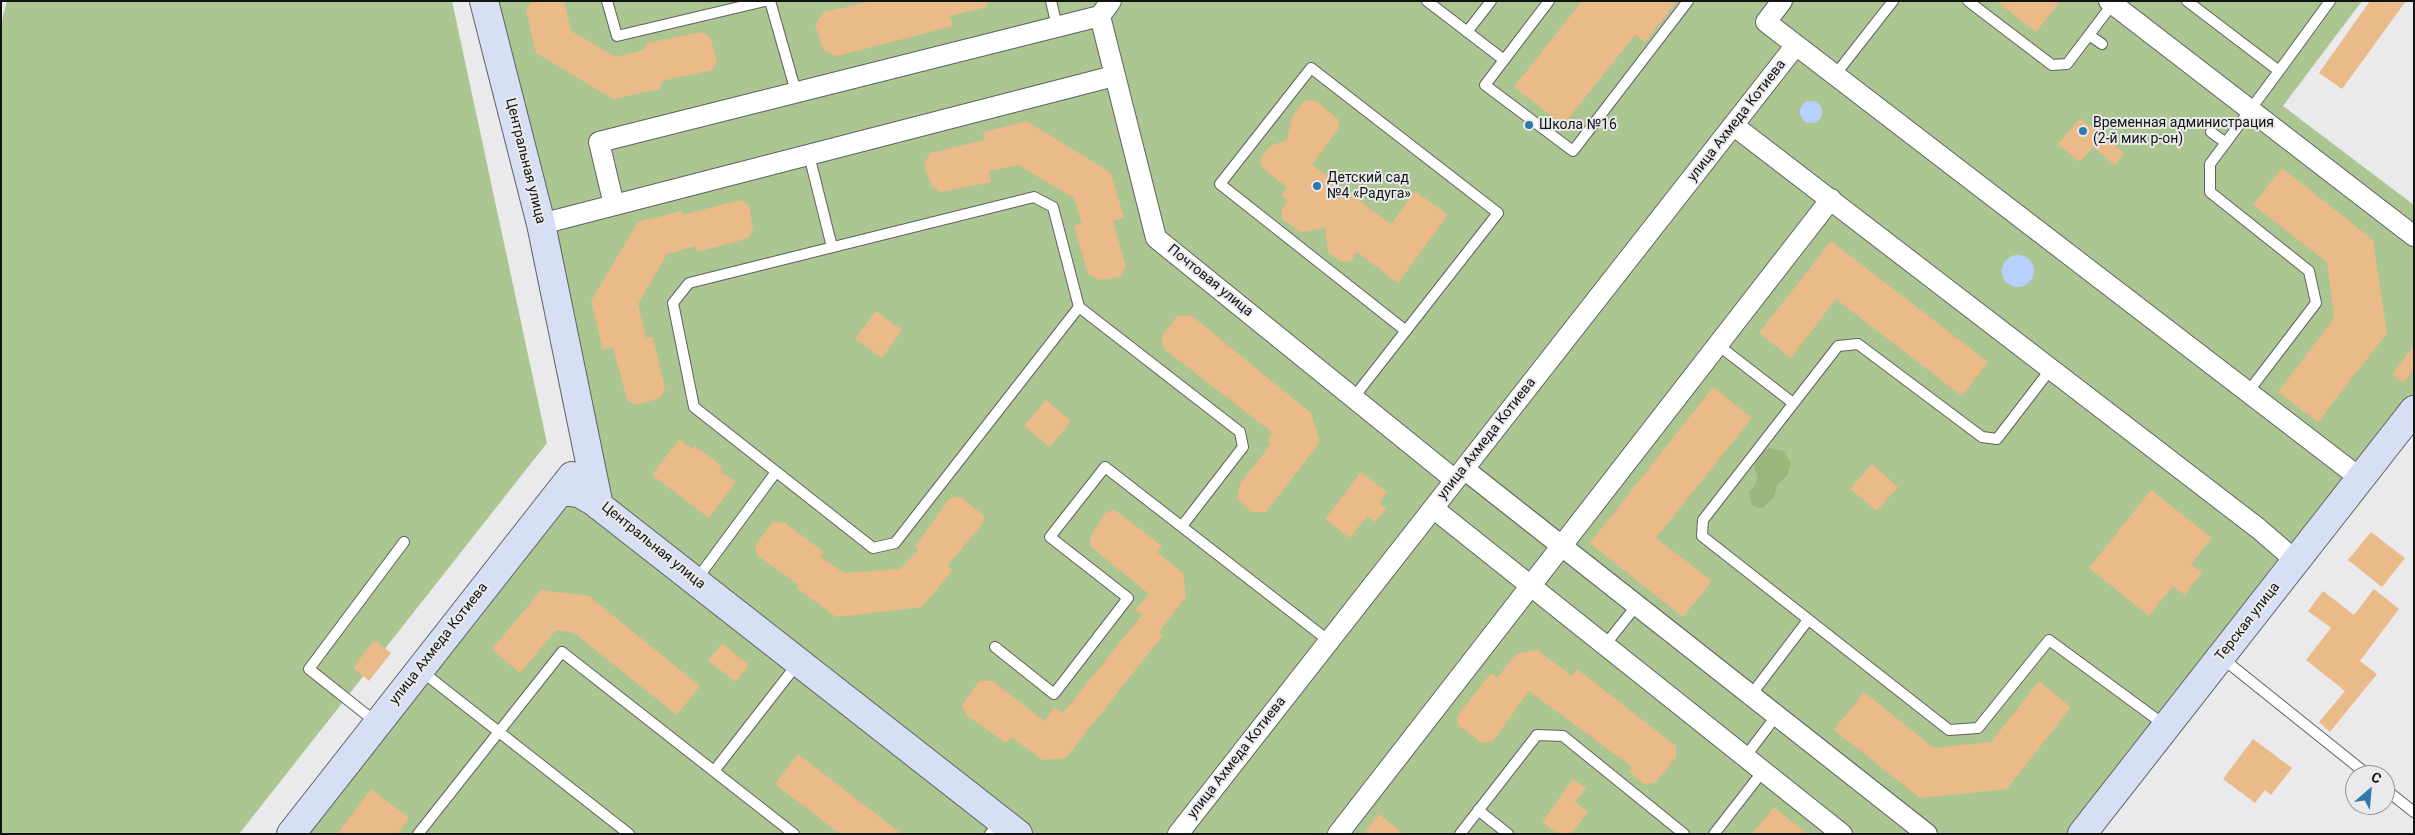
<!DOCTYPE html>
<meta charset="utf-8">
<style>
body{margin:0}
#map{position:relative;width:2415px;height:835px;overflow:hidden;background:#eaeaec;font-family:Roboto,sans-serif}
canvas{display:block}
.frame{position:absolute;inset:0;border:2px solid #111212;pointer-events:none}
.north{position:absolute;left:2345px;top:765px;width:50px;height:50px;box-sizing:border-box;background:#eaeaec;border:1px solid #939495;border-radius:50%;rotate:27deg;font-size:14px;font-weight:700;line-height:20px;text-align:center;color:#111212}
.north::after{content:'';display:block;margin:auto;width:18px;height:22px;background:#2e7aad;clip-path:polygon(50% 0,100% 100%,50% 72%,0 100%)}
</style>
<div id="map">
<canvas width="2415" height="835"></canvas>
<div class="frame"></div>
<div class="north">С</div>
</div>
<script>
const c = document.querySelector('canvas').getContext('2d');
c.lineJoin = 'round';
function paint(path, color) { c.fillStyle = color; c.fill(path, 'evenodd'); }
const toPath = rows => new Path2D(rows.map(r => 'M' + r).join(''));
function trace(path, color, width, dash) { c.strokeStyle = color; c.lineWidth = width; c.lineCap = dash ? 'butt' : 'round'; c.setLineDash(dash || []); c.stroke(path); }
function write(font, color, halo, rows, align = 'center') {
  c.font = font + ' Roboto,sans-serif'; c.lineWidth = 4; c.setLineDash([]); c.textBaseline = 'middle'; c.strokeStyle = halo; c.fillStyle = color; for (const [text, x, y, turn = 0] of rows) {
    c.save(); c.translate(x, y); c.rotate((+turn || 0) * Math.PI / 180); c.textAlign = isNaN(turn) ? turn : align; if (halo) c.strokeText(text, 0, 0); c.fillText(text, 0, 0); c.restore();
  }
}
paint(toPath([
 [7,1,452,1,547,443,239,834,1,834,1,24],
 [484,1,2362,1,2283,106,2414,205,2414,410,2082,834,291,834,589,455]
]), '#acc691');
paint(toPath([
 [1769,448,1784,451,1791,464,1787,476,1777,485,1774,497,1764,507,1758,508,1752,505,1749,492,1754,487,1758,477,1754,468,1756,463,1761,453]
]), '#9ab67d');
paint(toPath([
 '1800 112a11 11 0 1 1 22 0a11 11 0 1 1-22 0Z',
 '2002 271a16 16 0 1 1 32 0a16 16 0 1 1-32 0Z'
]), '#b8d0fd');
paint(toPath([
 [531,1,564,1,571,31,616,57,644,50,647,43,701,32,710,37,717,62,712,70,662,81,660,89,613,99,536,53,526,10],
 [871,1,987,1,987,7,950,16,953,26,837,56,824,51,815,25,824,12],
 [1582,1,1677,1,1645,42,1635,35,1563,125,1514,87],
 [1996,1,2060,1,2036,32],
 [2370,1,2406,1,2342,89,2319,73],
 [1315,100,1338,119,1339,128,1312,165,1391,224,1415,191,1448,215,1398,283,1357,252,1351,261,1341,262,1328,252,1325,228,1301,232,1283,220,1281,211,1288,201,1281,195,1287,187,1263,169,1260,159,1270,146,1287,140,1292,117,1304,101],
 [2080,118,2124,153,2115,165,2093,147,2080,162,2058,144],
 [1027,121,1111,173,1124,218,1113,221,1126,267,1119,277,1100,280,1088,274,1074,226,1082,223,1074,198,1018,165,989,171,991,182,940,192,931,185,924,164,930,153,985,140,983,132],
 [2282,168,2373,240,2387,333,2318,422,2278,392,2334,318,2327,262,2253,205],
 [740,200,749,206,753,227,749,238,697,252,696,246,667,254,638,304,646,338,653,337,665,389,660,398,636,405,627,400,613,347,603,350,591,301,638,222,682,211,683,215],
 [1831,241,1988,362,1962,396,1836,299,1791,358,1759,333],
 [876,311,902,330,882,358,855,339],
 [1178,315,1192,316,1311,413,1320,442,1266,512,1251,512,1237,498,1240,484,1271,444,1267,441,1273,433,1163,348,1162,336],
 [2414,345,2414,369,2403,383,2392,374],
 [1713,387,1752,418,1656,538,1712,581,1683,617,1590,543],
 [1046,400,1071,421,1050,447,1024,426],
 [679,439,692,449,694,445,722,466,719,470,736,482,709,518,652,475],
 [1872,464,1898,487,1877,511,1850,489],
 [1361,472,1387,492,1379,503,1386,508,1375,522,1367,516,1350,538,1325,519],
 [2151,490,2212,538,2191,564,2202,573,2185,595,2173,586,2149,616,2089,568],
 [961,497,984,516,983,523,947,566,953,570,922,607,836,617,797,588,799,585,757,555,755,545,773,522,785,523,824,552,820,556,844,573,900,569,918,551,915,546,950,498],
 [1115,510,1162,546,1157,552,1183,573,1186,597,1159,632,1163,635,1066,758,1043,760,1011,737,1006,743,966,715,962,705,979,681,993,681,1044,721,1055,707,1063,713,1142,615,1135,610,1149,594,1091,547,1090,537,1105,513],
 [2371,532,2405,558,2382,587,2348,560],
 [2374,589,2399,609,2360,661,2377,674,2330,732,2319,722,2345,691,2306,660,2331,628,2308,611,2323,591,2354,615],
 [541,590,589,596,700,686,677,715,574,633,556,630,520,673,492,649],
 [374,640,391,653,369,681,353,668],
 [722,643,749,665,736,682,708,661],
 [1537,650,1572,676,1577,669,1676,746,1676,757,1655,783,1644,784,1629,772,1632,767,1529,691,1493,741,1482,743,1458,725,1457,716,1491,673,1497,678,1516,654],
 [2039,681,2071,707,2007,789,1920,798,1834,730,1864,692,1934,748,1991,742],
 [2253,739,2292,768,2271,795,2265,790,2255,803,2223,779],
 [798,754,902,834,840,834,775,784],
 [1573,779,1586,788,1575,802,1588,812,1571,834,1558,834,1542,822],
 [371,789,409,818,397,834,337,834],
 [1774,807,1807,834,1752,834],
 [1379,814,1404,834,1363,834]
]), '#eaba89');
const lane = toPath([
 [607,1,617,36,765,1],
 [770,1,796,92],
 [1051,1,1057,26],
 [1427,1,1504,60],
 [1549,1,1485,85,1573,151,1688,1],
 [1968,1,2052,65,2067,64,2114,2],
 [2187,1,2279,71,2330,1],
 [1467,32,1491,1],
 [2089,35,2102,44],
 [1835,75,1893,1],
 [2211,132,2226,143],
 [809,155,832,247],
 [1079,307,895,543,873,548,694,407,673,303,689,283,1034,197,1053,207,1079,307,1240,432,1243,447,1182,526],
 [1718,345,1793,403],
 [2050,370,1997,439,1982,437,1858,344,1838,346,1703,520,1702,536,1949,730,1978,728,2049,640,2166,726],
 [2248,392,2316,303,2309,271,2210,192,2210,164,2279,71],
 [1354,397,1498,213,1311,68,1220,184,1406,331],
 [697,579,776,472],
 [1605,645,1637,605],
 [995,647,1054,694,1128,598,1050,537,1105,467,1329,641],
 [2222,658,2368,775],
 [420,670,629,834],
 [1751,695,1808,620],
 [377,723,309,669,404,542],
 [1745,757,1777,715],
 [714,771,798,663],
 [2385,789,2414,812],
 [1478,810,1508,834],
 [418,834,562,652,794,834],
 [990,834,1000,821],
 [1460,834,1537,735,1563,736,1684,834],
 [1714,834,1763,771]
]);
const street = toPath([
 [1111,1,1100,16,1156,238,1455,480],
 [1782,1,1766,22,2360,478],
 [2109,1,2414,236],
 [1733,125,2259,529,2296,561],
 [614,205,599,142,1100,16],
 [541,224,1114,76],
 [1464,469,1927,834],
 [1433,508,1842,834],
 [1178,834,1796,45],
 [1338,834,1831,199]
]);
const secondary = toPath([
 [484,1,541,224,599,506],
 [561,491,579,493,593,501,1018,834],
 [291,834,572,476],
 [2082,834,2414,410]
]);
trace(lane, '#616163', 12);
trace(street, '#616163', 22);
trace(secondary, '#616163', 30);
trace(lane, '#fff', 10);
trace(street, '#fff', 20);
trace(secondary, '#d7dff5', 28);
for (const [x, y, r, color] of [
 [1529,125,5,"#2e7aad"],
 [2083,131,5,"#2e7aad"],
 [1317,186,5,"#2e7aad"]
]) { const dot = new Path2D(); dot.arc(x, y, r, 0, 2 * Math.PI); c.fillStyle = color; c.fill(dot); trace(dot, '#eaeaec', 2); }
write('14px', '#111212', '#eaeaec', [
 ["улица Ахмеда Котиева",1737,121,-52],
 ["Центральная улица",525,161,76],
 ["Почтовая улица",1210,281,39],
 ["улица Ахмеда Котиева",1487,439,-52],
 ["Центральная улица",653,546,39],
 ["Терская улица",2248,622,-52],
 ["улица Ахмеда Котиева",439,644,-52],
 ["улица Ахмеда Котиева",1237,758,-52]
]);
write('14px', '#111212', '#eaeaec', [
 ["Временная администрация",2093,123],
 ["(2-й мик р-он)",2093,139],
 ["Школа №16",1539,125],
 ["Детский сад",1327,178],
 ["№4 «Радуга»",1327,194]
], 'left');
</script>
